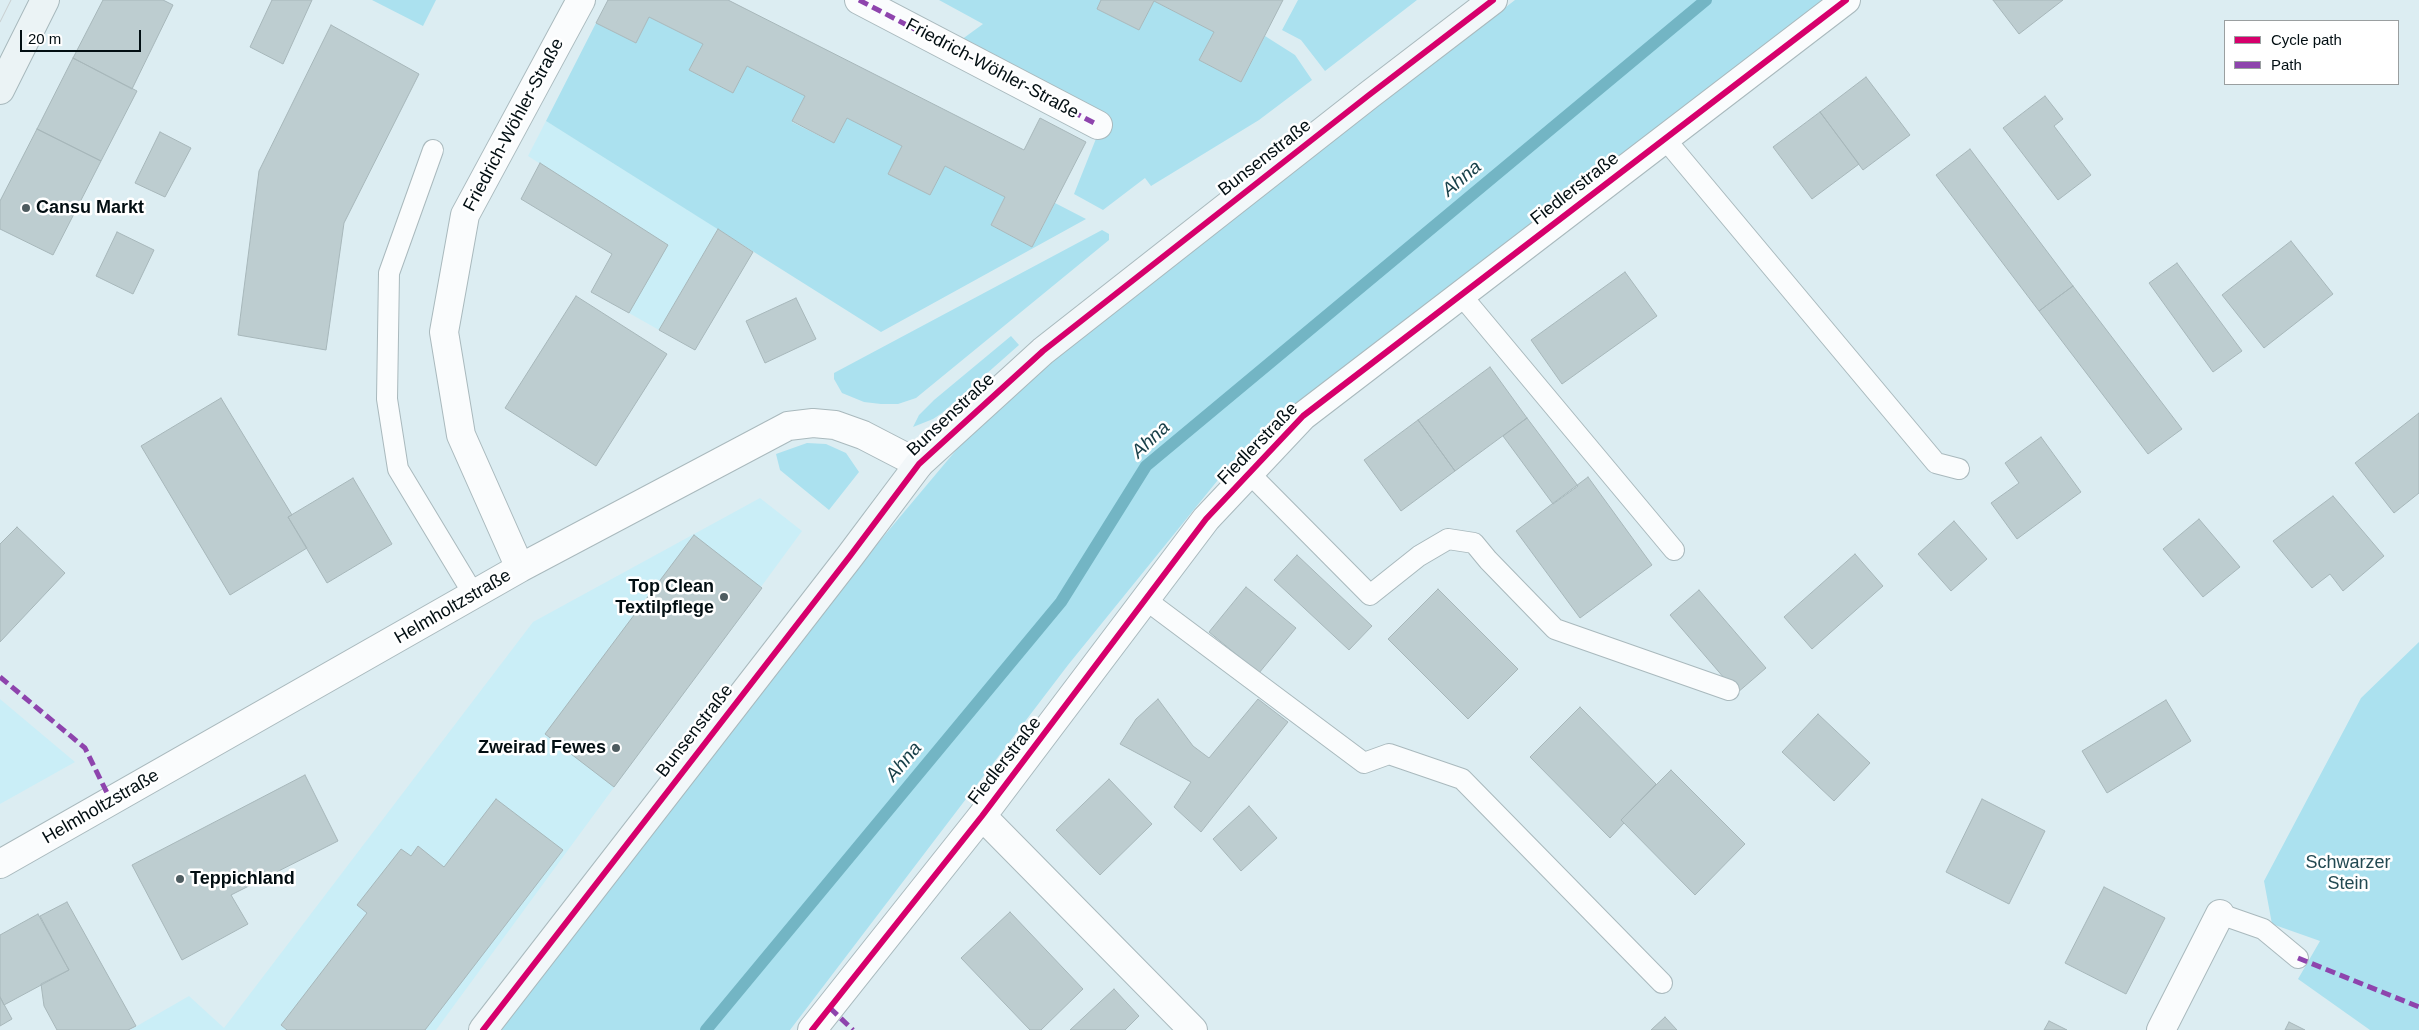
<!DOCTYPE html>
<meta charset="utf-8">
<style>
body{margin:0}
#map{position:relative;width:2419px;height:1030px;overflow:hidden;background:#dcedf2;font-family:Arial,sans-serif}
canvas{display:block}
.legend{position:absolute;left:2224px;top:20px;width:175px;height:65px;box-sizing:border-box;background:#fff;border:1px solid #9a9fa0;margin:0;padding:6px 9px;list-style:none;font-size:15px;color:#020e12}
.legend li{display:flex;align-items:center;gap:10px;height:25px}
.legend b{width:25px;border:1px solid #9a9fa0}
.scale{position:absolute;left:20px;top:30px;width:121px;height:22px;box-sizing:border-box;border:2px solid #020e12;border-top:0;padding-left:6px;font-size:15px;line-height:18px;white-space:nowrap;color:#020e12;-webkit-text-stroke:4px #fff;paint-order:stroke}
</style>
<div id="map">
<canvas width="2419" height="1030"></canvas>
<ul class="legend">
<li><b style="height:6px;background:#d6006c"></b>Cycle path</li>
<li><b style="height:6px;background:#8e44ad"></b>Path</li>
</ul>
<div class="scale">20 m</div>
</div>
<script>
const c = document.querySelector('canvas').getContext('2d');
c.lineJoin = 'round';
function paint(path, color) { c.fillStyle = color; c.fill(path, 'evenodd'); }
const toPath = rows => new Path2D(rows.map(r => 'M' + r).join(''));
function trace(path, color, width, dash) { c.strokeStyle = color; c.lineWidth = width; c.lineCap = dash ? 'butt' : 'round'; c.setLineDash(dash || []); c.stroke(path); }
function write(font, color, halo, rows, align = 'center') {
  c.font = font + ' Arial,sans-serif'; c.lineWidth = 5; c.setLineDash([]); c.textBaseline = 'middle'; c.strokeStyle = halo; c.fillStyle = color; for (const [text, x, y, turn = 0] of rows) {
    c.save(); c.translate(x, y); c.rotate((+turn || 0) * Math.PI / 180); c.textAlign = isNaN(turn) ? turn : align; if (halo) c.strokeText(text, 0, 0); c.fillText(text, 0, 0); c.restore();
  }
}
paint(toPath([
 [546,121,718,229,659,330,629,313,667,245,528,156],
 [760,498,802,531,436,1030,130,1030,189,996,224,1028,533,622],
 [0,699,75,762,0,804]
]), '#caeef7');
paint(toPath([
 [372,0,436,0,423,26],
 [939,0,1101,0,1097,9,1139,30,1154,1,1214,32,1199,60,1241,82,1265,36,1295,55,1312,80,1259,120,1151,186,1145,178,1103,210,1074,194,1105,116,961,40,983,24],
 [1298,0,1417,0,1325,71,1301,40,1282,30],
 [1515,0,1826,0,1243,449,1068,665,790,1030,498,1030,852,574,973,430,1078,338],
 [649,17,703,44,689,70,733,93,747,66,805,96,792,122,834,143,847,118,902,146,888,174,930,195,945,166,1005,197,991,225,1032,247,1055,203,1086,219,881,332,546,121,596,23,636,43],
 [1102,230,1109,234,1109,240,916,398,898,404,881,404,864,402,842,393,834,379,834,373],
 [1011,336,1019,345,942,413,933,419,913,427,919,415,934,400],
 [807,443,826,444,846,453,859,472,829,510,780,470,776,454],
 [2419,642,2419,1030,2370,1030,2298,979,2320,941,2272,924,2264,881,2361,698]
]), '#abe1ef');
trace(toPath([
 [706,1030,1061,602,1146,466,1706,0]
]), '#73b5c4', 12);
const building = toPath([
 [103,0,163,0,173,5,132,89,73,58,103,0],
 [272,0,312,0,283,64,250,47,272,0],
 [608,0,728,0,1024,150,1040,118,1086,142,1032,247,991,225,1005,197,945,166,930,195,888,174,902,146,847,118,834,143,792,121,805,96,747,66,733,93,689,70,703,44,649,17,636,43,596,23,608,0],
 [1101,0,1283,0,1241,82,1199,60,1214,32,1154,1,1139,30,1097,9,1101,0],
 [1993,0,2063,0,2019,34,1993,0],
 [331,25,419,74,344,223,326,350,238,335,259,171,331,25],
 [73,58,137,91,101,161,37,129,73,58],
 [1866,77,1910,135,1863,170,1820,112,1866,77],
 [2045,96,2063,119,2054,126,2091,175,2058,200,2003,128,2045,96],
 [1820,112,1859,164,1812,199,1773,147,1820,112],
 [37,129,101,161,53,255,0,229,0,201,37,129],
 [160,132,191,148,165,197,135,183,160,132],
 [1970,149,2073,286,2039,311,1936,175,1970,149],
 [540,163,668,245,629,313,591,292,612,254,521,199,540,163],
 [718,229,753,252,695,350,659,330,718,229],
 [117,232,154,250,133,294,96,276,117,232],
 [2291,241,2333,294,2264,348,2222,295,2291,241],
 [2177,263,2242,351,2213,372,2149,283,2177,263],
 [1625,272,1657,316,1562,384,1531,340,1625,272],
 [2073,286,2182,429,2148,454,2039,311,2073,286],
 [576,296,667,354,596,466,505,408,576,296],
 [796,298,816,339,765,363,746,321,796,298],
 [1490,367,1527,418,1455,471,1418,420,1490,367],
 [221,398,292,515,288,517,307,548,230,595,141,446,221,398],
 [2419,413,2419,493,2394,513,2355,463,2419,413],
 [1527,418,1578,486,1553,504,1503,436,1527,418],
 [1418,420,1455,471,1401,511,1364,460,1418,420],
 [2041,437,2081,492,2017,539,1991,503,2019,483,2005,463,2041,437],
 [1588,477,1652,565,1580,618,1516,531,1588,477],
 [353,478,392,544,327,583,288,517,353,478],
 [2333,496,2384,556,2343,591,2330,574,2312,588,2273,541,2333,496],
 [2199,519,2240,567,2203,597,2163,549,2199,519],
 [1954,521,1987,559,1951,591,1918,554,1954,521],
 [17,527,65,573,0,642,0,544,17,527],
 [694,535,762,588,614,787,545,734,694,535],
 [1855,554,1883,586,1812,649,1784,617,1855,554],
 [1297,555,1372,626,1349,650,1274,580,1297,555],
 [1246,587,1296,628,1259,673,1209,632,1246,587],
 [1438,589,1518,669,1468,719,1388,639,1438,589],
 [1699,590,1766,668,1737,693,1670,615,1699,590],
 [1158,699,1193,746,1209,758,1258,699,1288,722,1201,832,1174,807,1191,782,1120,744,1136,719,1158,699],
 [2166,700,2191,741,2107,793,2082,751,2166,700],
 [1580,707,1656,784,1621,820,1624,823,1610,838,1530,757,1580,707],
 [1818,714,1870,763,1834,801,1782,752,1818,714],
 [1671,770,1745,844,1695,895,1621,820,1671,770],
 [305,775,338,841,231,895,248,924,182,960,132,865,305,775],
 [1109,779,1152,824,1100,875,1056,830,1109,779],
 [496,799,563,850,425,1030,287,1030,281,1025,367,913,357,905,401,849,411,856,418,846,444,867,496,799],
 [1982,799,2045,831,2009,904,1946,872,1982,799],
 [1249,806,1277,838,1241,871,1213,839,1249,806],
 [2104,887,2165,918,2126,994,2065,963,2104,887],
 [67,902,136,1026,128,1030,57,1030,44,1006,41,984,69,970,40,916,67,902],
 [1010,912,1083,989,1041,1030,1030,1030,961,958,1010,912],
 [38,914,69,970,4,1005,0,997,0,935,38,914],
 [1114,989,1139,1016,1125,1030,1070,1030,1114,989],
 [0,997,12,1019,0,1026,0,997],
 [1665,1017,1677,1030,1651,1030,1665,1017],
 [2049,1021,2067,1030,2044,1030,2049,1021],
 [2289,1022,2305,1030,2285,1030,2289,1022]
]);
paint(building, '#bdcdd0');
trace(building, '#a7b7ba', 1);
const lane = toPath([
 [1665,139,1936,463,1959,469],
 [433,150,389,273,387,399,398,469,474,595],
 [1461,295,1674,550],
 [1249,473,1370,595,1419,556,1448,539,1474,543,1488,560,1555,629,1729,690],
 [1146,600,1364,763,1389,754,1462,779,1662,983],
 [2220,914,2263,929,2298,958]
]);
const street = toPath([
 [859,0,1098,125],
 [520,568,461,435,444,332,465,215,581,0],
 [982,816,1193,1030],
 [0,864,520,568,788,426,813,423,835,425,863,435,919,464],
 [812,1030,982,816,1206,519,1303,416,1846,0],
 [2161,1030,2220,914]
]);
const secondary = toPath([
 [483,1030,850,556,919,464,1043,351,1369,95,1493,0]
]);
const primary = toPath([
 [0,90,45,0]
]);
trace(lane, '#a9b9bd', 22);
trace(street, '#a9b9bd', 30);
trace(secondary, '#a9b9bd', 30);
trace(primary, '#a7b8bc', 30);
trace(lane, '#fafcfd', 20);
trace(street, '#fafcfd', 28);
trace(secondary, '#f2f7f9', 28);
trace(primary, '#ebf3f5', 28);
trace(toPath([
 [0,22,11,0]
]), '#c8cecf', 1);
trace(toPath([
 [859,0,1098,125],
 [0,677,85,748,111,801],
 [2298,958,2419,1007],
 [830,1008,853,1030]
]), '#8e44ad', 5, [10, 5]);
trace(toPath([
 [483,1030,850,556,919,464,1043,351,1369,95,1493,0],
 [812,1030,982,816,1206,519,1303,416,1846,0]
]), '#d6006c', 6);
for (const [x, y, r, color] of [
 [26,208,5,"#4e5c60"],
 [724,597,5,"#4e5c60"],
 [616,748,5,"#4e5c60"],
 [180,879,5,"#4e5c60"]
]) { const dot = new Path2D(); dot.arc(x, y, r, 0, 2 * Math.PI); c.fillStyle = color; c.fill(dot); trace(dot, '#fff', 2); }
write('18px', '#020e12', '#fff', [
 ["Friedrich-Wöhler-Straße",992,69,28],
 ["Friedrich-Wöhler-Straße",514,125,-62],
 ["Bunsenstraße",1265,158,-38],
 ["Fiedlerstraße",1575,189,-38],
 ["Bunsenstraße",951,415,-43],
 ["Fiedlerstraße",1258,444,-46],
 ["Helmholtzstraße",453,607,-30],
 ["Bunsenstraße",695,731,-52],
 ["Fiedlerstraße",1005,761,-52],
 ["Helmholtzstraße",101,807,-30]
]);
write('bold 18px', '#020e12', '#fff', [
 ["Cansu Markt",36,208],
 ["Top Clean",714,587,"right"],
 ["Textilpflege",714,608,"right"],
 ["Zweirad Fewes",606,748,"right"],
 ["Teppichland",190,879]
], 'left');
write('18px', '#224952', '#fff', [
 ["Schwarzer",2348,863],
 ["Stein",2348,884]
]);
write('italic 19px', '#173f48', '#fff', [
 ["Ahna",1462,179,-40],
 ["Ahna",1151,440,-43],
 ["Ahna",904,762,-50]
]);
</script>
